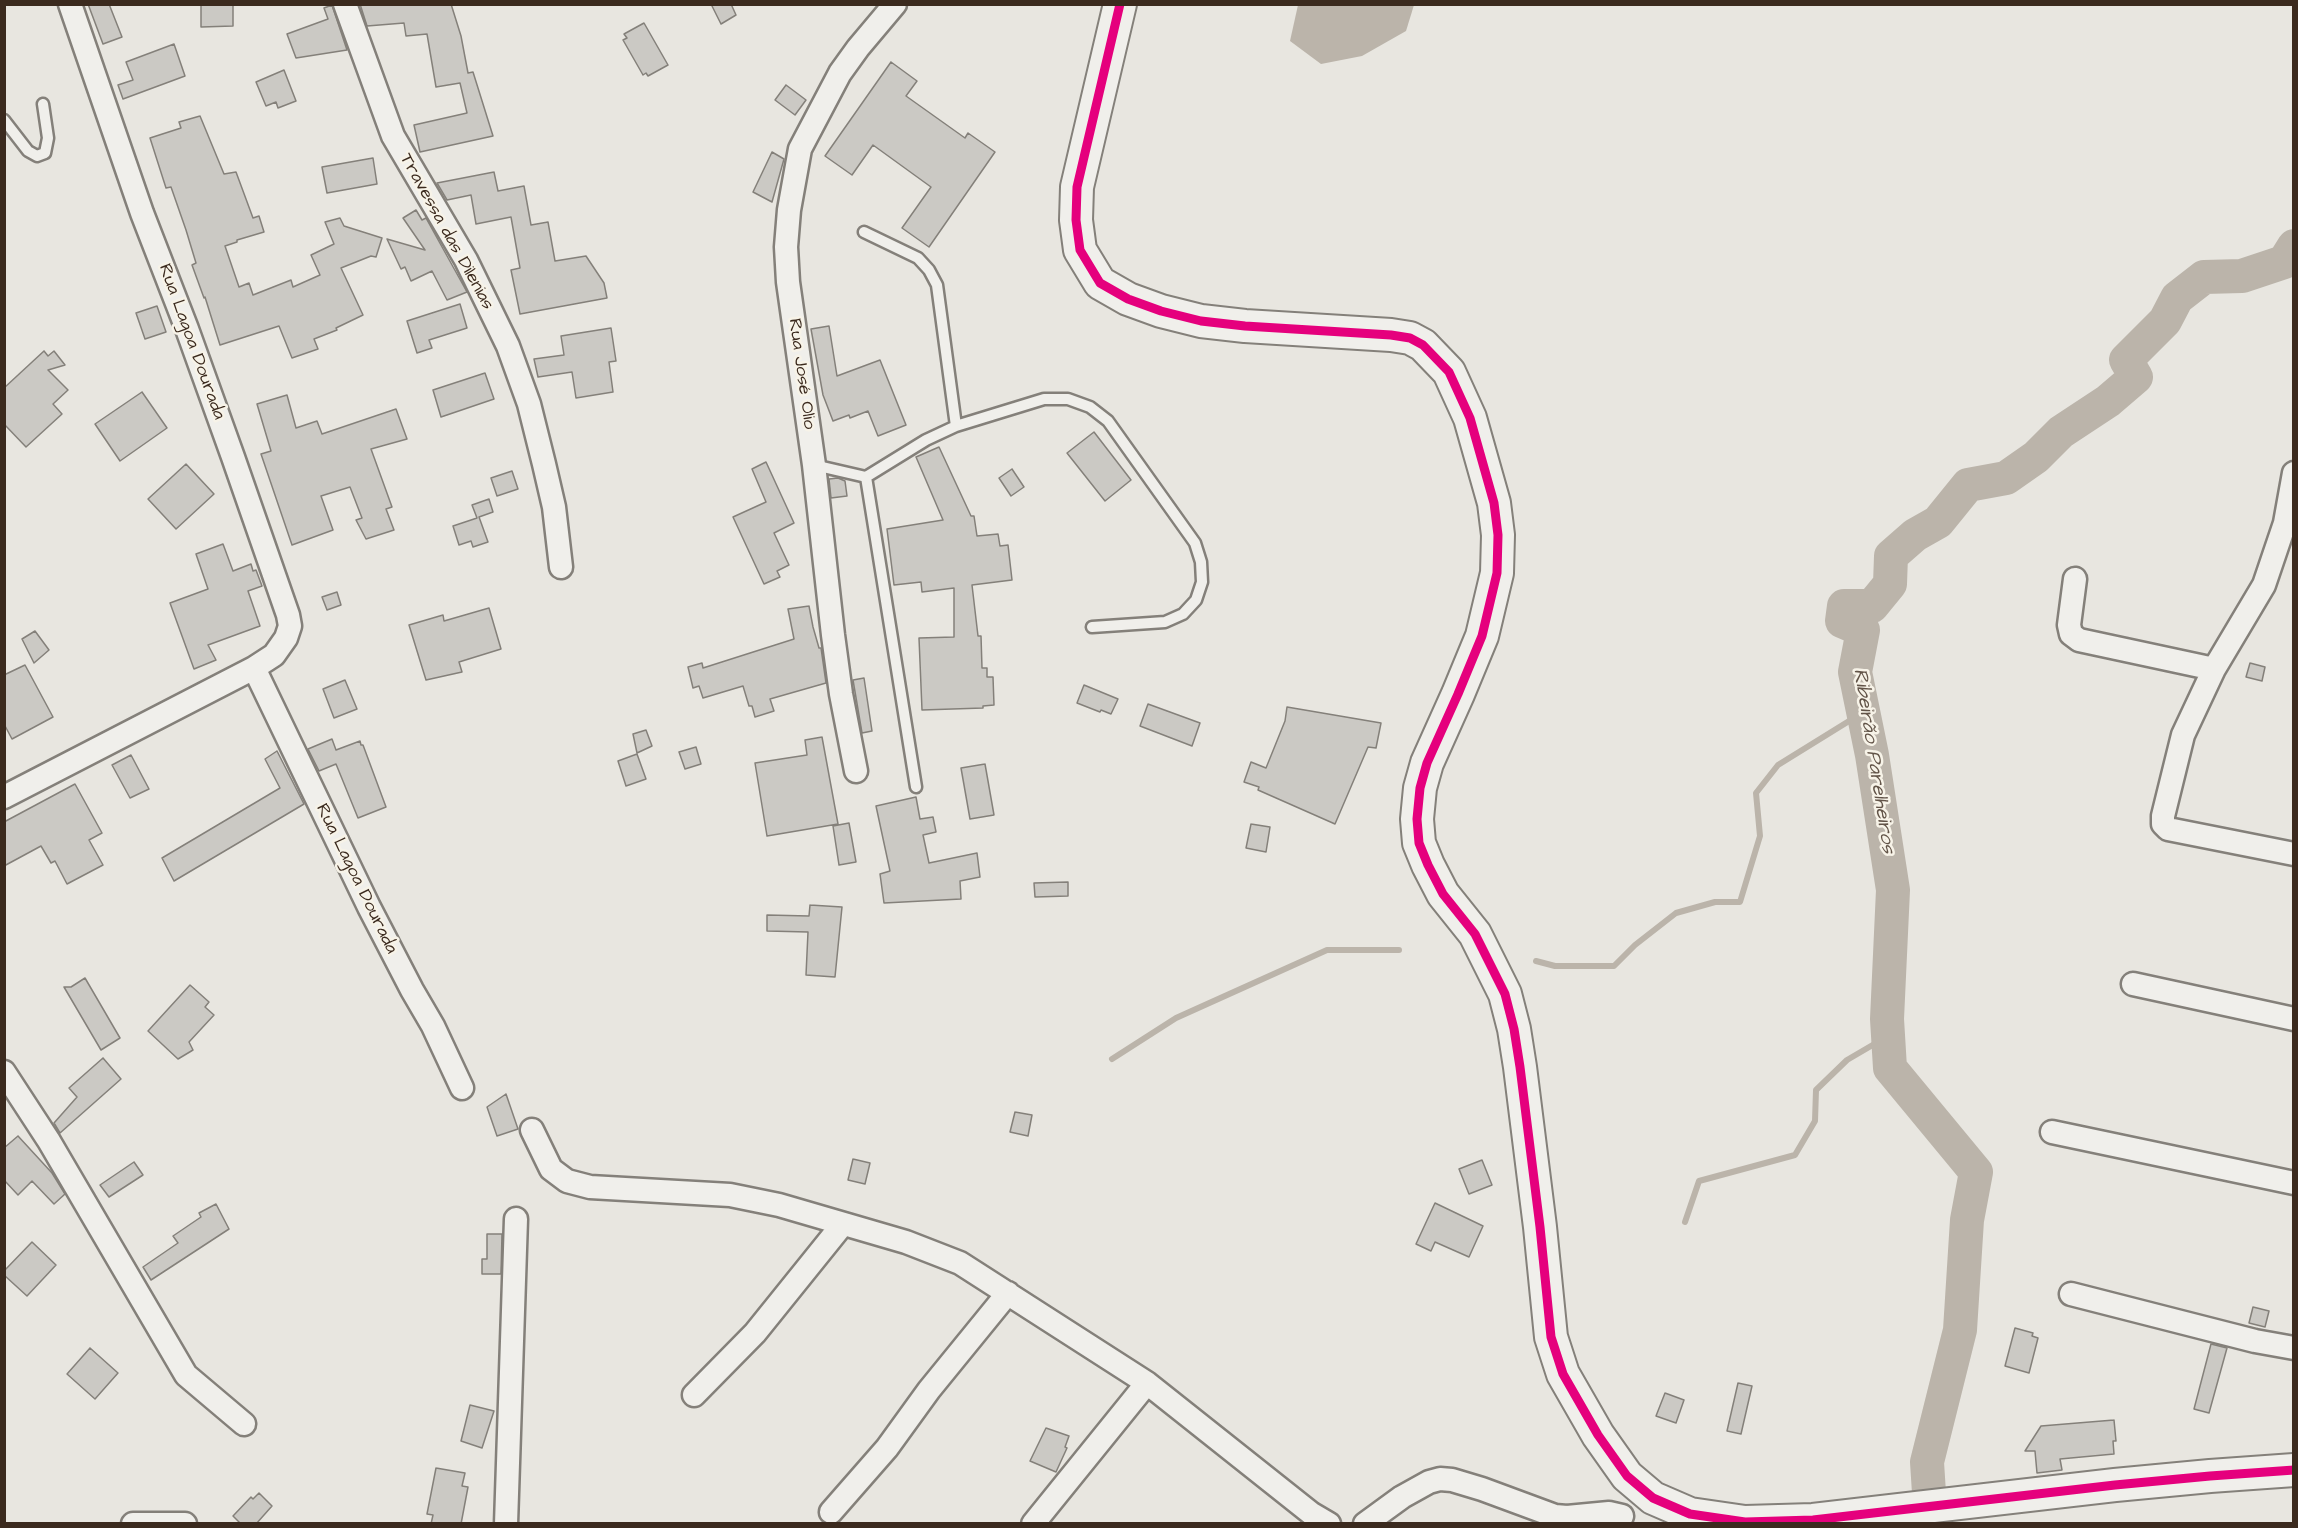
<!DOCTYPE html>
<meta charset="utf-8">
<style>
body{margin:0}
#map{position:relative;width:2298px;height:1528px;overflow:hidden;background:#e8e6e0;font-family:"Architects Daughter",sans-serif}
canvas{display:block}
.frame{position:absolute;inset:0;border:6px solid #3b2a1e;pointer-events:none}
</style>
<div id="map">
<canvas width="2298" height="1528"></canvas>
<div class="frame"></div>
</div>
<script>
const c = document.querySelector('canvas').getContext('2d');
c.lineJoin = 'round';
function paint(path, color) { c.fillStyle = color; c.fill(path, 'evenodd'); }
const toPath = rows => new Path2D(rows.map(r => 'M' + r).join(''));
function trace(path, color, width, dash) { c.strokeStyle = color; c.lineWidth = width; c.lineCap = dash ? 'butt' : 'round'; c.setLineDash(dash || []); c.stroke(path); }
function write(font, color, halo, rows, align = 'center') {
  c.font = font + ' "Architects Daughter",sans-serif'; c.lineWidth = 5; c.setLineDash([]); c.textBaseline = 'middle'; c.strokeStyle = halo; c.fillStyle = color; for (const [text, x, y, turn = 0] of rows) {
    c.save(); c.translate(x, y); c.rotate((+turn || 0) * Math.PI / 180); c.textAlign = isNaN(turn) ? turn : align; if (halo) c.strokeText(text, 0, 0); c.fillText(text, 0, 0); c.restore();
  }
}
paint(toPath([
 [1298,5,1299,4,1414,5,1406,31,1362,56,1321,64,1290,41]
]), '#bbb4aa');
trace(toPath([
 [1536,961,1555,966,1614,966,1635,945,1676,913,1715,902,1740,902,1760,836,1756,793,1778,765,1862,713],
 [1112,1059,1176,1018,1327,950,1399,950],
 [1685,1222,1699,1181,1795,1155,1815,1121,1816,1090,1847,1060,1888,1036]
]), '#bbb4aa', 6);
trace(toPath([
 [1931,1524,1927,1462,1960,1330,1967,1220,1976,1172,1890,1068,1887,1019,1893,890,1872,755,1855,672,1863,630,1842,621,1844,606,1872,606,1890,584,1891,556,1915,535,1938,522,1968,485,2006,478,2036,457,2061,432,2108,401,2136,377,2126,360,2165,321,2177,298,2204,277,2242,276,2284,262,2294,246]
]), '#bbb4aa', 34);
const building = toPath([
 [88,4,109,4,122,37,103,44,88,4],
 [201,4,233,4,233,26,201,27,201,4],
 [360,4,451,4,461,36,468,73,473,72,493,136,420,152,414,125,467,113,460,83,436,87,427,34,406,36,404,23,367,26,360,4],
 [711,4,731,4,736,15,721,24,711,4],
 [332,5,347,50,296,58,287,34,328,19,324,8,332,5],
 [644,23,668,65,648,76,646,73,643,75,623,40,627,38,624,34,644,23],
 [174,44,185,76,123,99,118,85,133,80,126,62,174,44],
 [891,62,917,81,906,96,965,138,968,133,995,152,929,247,902,228,931,187,873,145,852,175,825,156,891,62],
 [284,70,296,101,278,108,276,102,266,106,256,82,284,70],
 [786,85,806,100,795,115,775,100,786,85],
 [200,116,224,174,236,172,253,218,259,216,264,232,237,240,237,242,225,246,239,287,249,283,253,295,291,280,293,287,320,275,311,255,334,244,325,222,340,218,344,226,382,238,376,257,371,256,341,268,363,315,336,328,337,330,314,339,318,349,292,358,279,326,220,345,205,297,204,298,192,265,196,263,186,230,171,187,166,188,150,138,181,128,179,122,200,116],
 [772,152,784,159,772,202,753,192,772,152],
 [373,158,377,184,327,193,322,167,373,158],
 [494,172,498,191,524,186,531,225,548,222,555,261,586,256,604,283,607,298,520,314,511,270,520,268,511,217,476,224,471,195,447,200,437,183,494,172],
 [416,210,422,220,426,218,467,292,447,300,432,271,411,281,405,267,401,269,387,239,425,250,403,218,416,210],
 [460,304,467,328,429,340,432,348,417,353,407,321,460,304],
 [157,306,166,332,145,339,136,313,157,306],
 [829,326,837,376,880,360,906,425,878,436,868,411,850,418,849,415,833,421,823,395,811,329,829,326],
 [611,328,616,361,609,362,613,392,576,398,572,372,538,377,534,359,564,355,561,336,611,328],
 [44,351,48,356,54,351,65,365,48,370,68,390,53,404,62,414,26,447,4,424,4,388,44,351],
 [485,373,494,399,441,417,433,390,485,373],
 [142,392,167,428,120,461,95,424,142,392],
 [287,395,296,428,317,421,322,434,396,409,407,439,371,449,392,507,386,509,394,530,366,539,356,520,362,518,350,487,321,496,333,530,292,545,261,454,271,451,257,404,287,395],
 [1094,432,1131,480,1105,501,1067,453,1094,432],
 [939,447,971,516,974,516,977,536,998,534,1000,546,1008,545,1012,580,972,585,978,636,981,636,982,668,987,668,987,677,993,677,994,705,983,706,983,708,922,710,919,638,954,637,954,588,922,592,921,582,894,585,887,529,943,520,916,457,939,447],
 [766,462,794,523,774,533,789,565,777,571,780,577,764,584,733,517,766,502,752,469,766,462],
 [186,464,214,494,176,529,148,499,186,464],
 [1012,469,1024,487,1011,496,999,478,1012,469],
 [512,471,518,489,497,496,491,478,512,471],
 [838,478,845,481,847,496,831,498,829,479,838,478],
 [489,499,493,512,479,517,488,542,473,547,471,541,459,545,453,526,477,518,472,505,489,499],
 [223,544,233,571,251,564,253,571,256,570,262,586,248,591,260,626,208,645,216,660,194,669,170,603,208,589,196,554,223,544],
 [337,592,341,605,327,610,322,597,337,592],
 [809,606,813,627,819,648,821,648,826,683,770,699,774,711,755,717,752,706,749,706,743,686,703,698,699,686,693,688,688,667,702,663,703,668,794,639,788,609,809,606],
 [489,608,501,649,459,662,462,672,426,680,409,625,443,615,444,621,489,608],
 [35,631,49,650,34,663,22,639,35,631],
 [2250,663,2265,667,2262,681,2246,677,2250,663],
 [25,665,53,717,12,739,4,724,4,675,25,665],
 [864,678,872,731,862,733,853,680,864,678],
 [345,680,357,709,334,718,323,689,345,680],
 [1084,685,1118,699,1111,714,1101,710,1100,712,1077,703,1084,685],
 [1148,704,1200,723,1192,746,1140,726,1148,704],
 [1287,707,1381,723,1376,748,1368,747,1335,824,1258,790,1259,787,1244,782,1251,762,1266,768,1285,721,1287,707],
 [646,730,652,746,637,753,633,734,646,730],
 [822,737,838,824,767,836,755,763,807,755,805,740,822,737],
 [332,739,336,750,360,741,361,745,363,745,386,807,358,818,336,764,319,771,308,749,332,739],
 [696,747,701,764,685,769,679,752,696,747],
 [277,751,304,804,174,881,162,858,280,788,265,759,277,751],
 [637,754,646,779,626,786,618,761,637,754],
 [131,755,149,789,130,798,112,765,131,755],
 [985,764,994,815,970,819,961,768,985,764],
 [75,784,102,833,89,840,103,865,67,884,55,861,51,863,41,846,4,866,4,822,75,784],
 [916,797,920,819,933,817,936,832,923,835,929,863,977,853,980,877,960,881,961,899,884,903,880,874,890,871,876,806,916,797],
 [849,823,856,862,839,865,833,826,849,823],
 [1251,824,1270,827,1266,852,1246,848,1251,824],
 [1068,882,1068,896,1035,897,1034,883,1068,882],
 [810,905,842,907,835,977,806,975,808,932,767,931,767,915,809,916,810,905],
 [85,978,120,1038,101,1050,64,987,71,987,85,978],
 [190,985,209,1002,205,1007,214,1015,189,1042,193,1050,178,1059,148,1031,190,985],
 [103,1058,121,1079,60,1133,54,1123,77,1097,69,1088,103,1058],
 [506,1094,518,1129,497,1136,487,1107,506,1094],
 [1015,1112,1032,1115,1028,1136,1010,1132,1015,1112],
 [18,1136,52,1173,65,1194,54,1204,32,1181,18,1195,4,1180,4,1148,18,1136],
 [853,1159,870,1163,865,1184,848,1180,853,1159],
 [1482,1160,1492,1185,1469,1194,1459,1169,1482,1160],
 [134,1162,143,1175,109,1197,100,1185,134,1162],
 [1435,1203,1483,1226,1469,1257,1435,1242,1431,1251,1416,1244,1435,1203],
 [216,1204,229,1229,151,1280,143,1267,178,1243,173,1236,201,1217,199,1213,216,1204],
 [487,1234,502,1234,501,1274,482,1274,482,1259,487,1259,487,1234],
 [32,1242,56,1265,27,1296,4,1275,4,1271,32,1242],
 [2253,1307,2269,1311,2265,1327,2249,1323,2253,1307],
 [2015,1328,2033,1333,2032,1336,2038,1338,2029,1373,2005,1366,2015,1328],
 [2211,1344,2227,1348,2209,1413,2194,1409,2211,1344],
 [90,1348,118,1373,95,1399,67,1374,90,1348],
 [1738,1383,1752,1386,1741,1434,1727,1431,1738,1383],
 [1665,1393,1684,1400,1676,1423,1656,1416,1665,1393],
 [470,1405,494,1411,482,1448,461,1441,470,1405],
 [2114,1420,2116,1441,2113,1441,2114,1454,2060,1459,2062,1470,2037,1473,2035,1451,2025,1451,2041,1426,2114,1420],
 [1046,1428,1069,1436,1065,1447,1067,1448,1056,1472,1030,1461,1046,1428],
 [436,1468,465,1473,462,1486,468,1487,461,1524,431,1524,433,1515,427,1514,436,1468],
 [259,1493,272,1506,256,1524,241,1524,233,1516,251,1497,253,1499,259,1493]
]);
paint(building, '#cbc9c4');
trace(building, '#84807a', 1.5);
const service = toPath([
 [4,120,28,151,37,156,45,153,48,138,43,104],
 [864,232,918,258,929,270,937,285,956,426],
 [814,465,866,477,926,440,956,426,1044,399,1068,399,1090,407,1108,421,1195,543,1201,562,1202,582,1196,600,1183,614,1165,622,1092,627],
 [866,477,916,787]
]);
const minor = toPath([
 [345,4,393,136,466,260,508,346,529,404,544,464,554,507,561,567],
 [2294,473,2285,523,2264,585,2214,669,2183,735,2163,816,2163,824,2168,829,2294,854],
 [2075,579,2069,625,2071,634,2079,640,2214,669],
 [254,668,369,907,412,990,433,1026,462,1088],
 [856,771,841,694,833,635,814,465,788,282,786,247,789,210,800,149,840,73,858,48,895,4],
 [4,797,254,668,274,655,286,638,290,626,288,615,233,457,187,329,142,213,70,4],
 [2133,984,2294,1019],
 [4,1072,49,1141,186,1375,244,1424],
 [532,1130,551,1169,567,1181,590,1187,730,1195,779,1205,906,1242,960,1263,1147,1383,1312,1514,1329,1524],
 [2052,1132,2294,1183],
 [2071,1294,2255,1341,2294,1348],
 [694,1395,755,1333,842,1225],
 [831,1512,887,1448,929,1390,1008,1293],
 [133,1524,185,1524],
 [506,1524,516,1219],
 [1033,1524,1147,1383],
 [1365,1524,1402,1497,1429,1482,1440,1479,1452,1480,1482,1489,1555,1516,1567,1517,1609,1513,1622,1516]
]);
const secondary = toPath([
 [1120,4,1077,187,1076,220,1080,250,1100,283,1128,299,1161,311,1201,321,1245,326,1391,335,1410,338,1423,345,1449,372,1470,418,1494,503,1498,535,1497,573,1482,636,1458,694,1427,763,1420,788,1417,819,1419,843,1428,865,1443,894,1475,934,1505,994,1514,1029,1520,1067,1540,1227,1551,1337,1563,1374,1598,1435,1627,1476,1653,1498,1690,1514,1745,1522,1813,1520,2115,1485,2210,1476,2294,1470]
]);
trace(service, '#84807a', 15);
trace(minor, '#84807a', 27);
trace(secondary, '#84807a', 36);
trace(service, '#f0efeb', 10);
trace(minor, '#f0efeb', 22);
trace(secondary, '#f0efeb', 32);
trace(toPath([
 [1120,4,1077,187,1076,220,1080,250,1100,283,1128,299,1161,311,1201,321,1245,326,1391,335,1410,338,1423,345,1449,372,1470,418,1494,503,1498,535,1497,573,1482,636,1458,694,1427,763,1420,788,1417,819,1419,843,1428,865,1443,894,1475,934,1505,994,1514,1029,1520,1067,1540,1227,1551,1337,1563,1374,1598,1435,1627,1476,1653,1498,1690,1514,1745,1522,1813,1520,2115,1485,2210,1476,2294,1470]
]), '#e5007d', 9);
write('18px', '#3b2a1e', '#f7f3e8', [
 ["Travessa das Dilenias",446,232,61],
 ["Rua Lagoa Dourada",191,342,70],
 ["Rua José Olio",801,374,82],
 ["Rua Lagoa Dourada",356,879,64]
]);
write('italic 20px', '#615347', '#f7f3e8', [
 ["Ribeirão Parelheiros",1873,761,81]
]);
</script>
